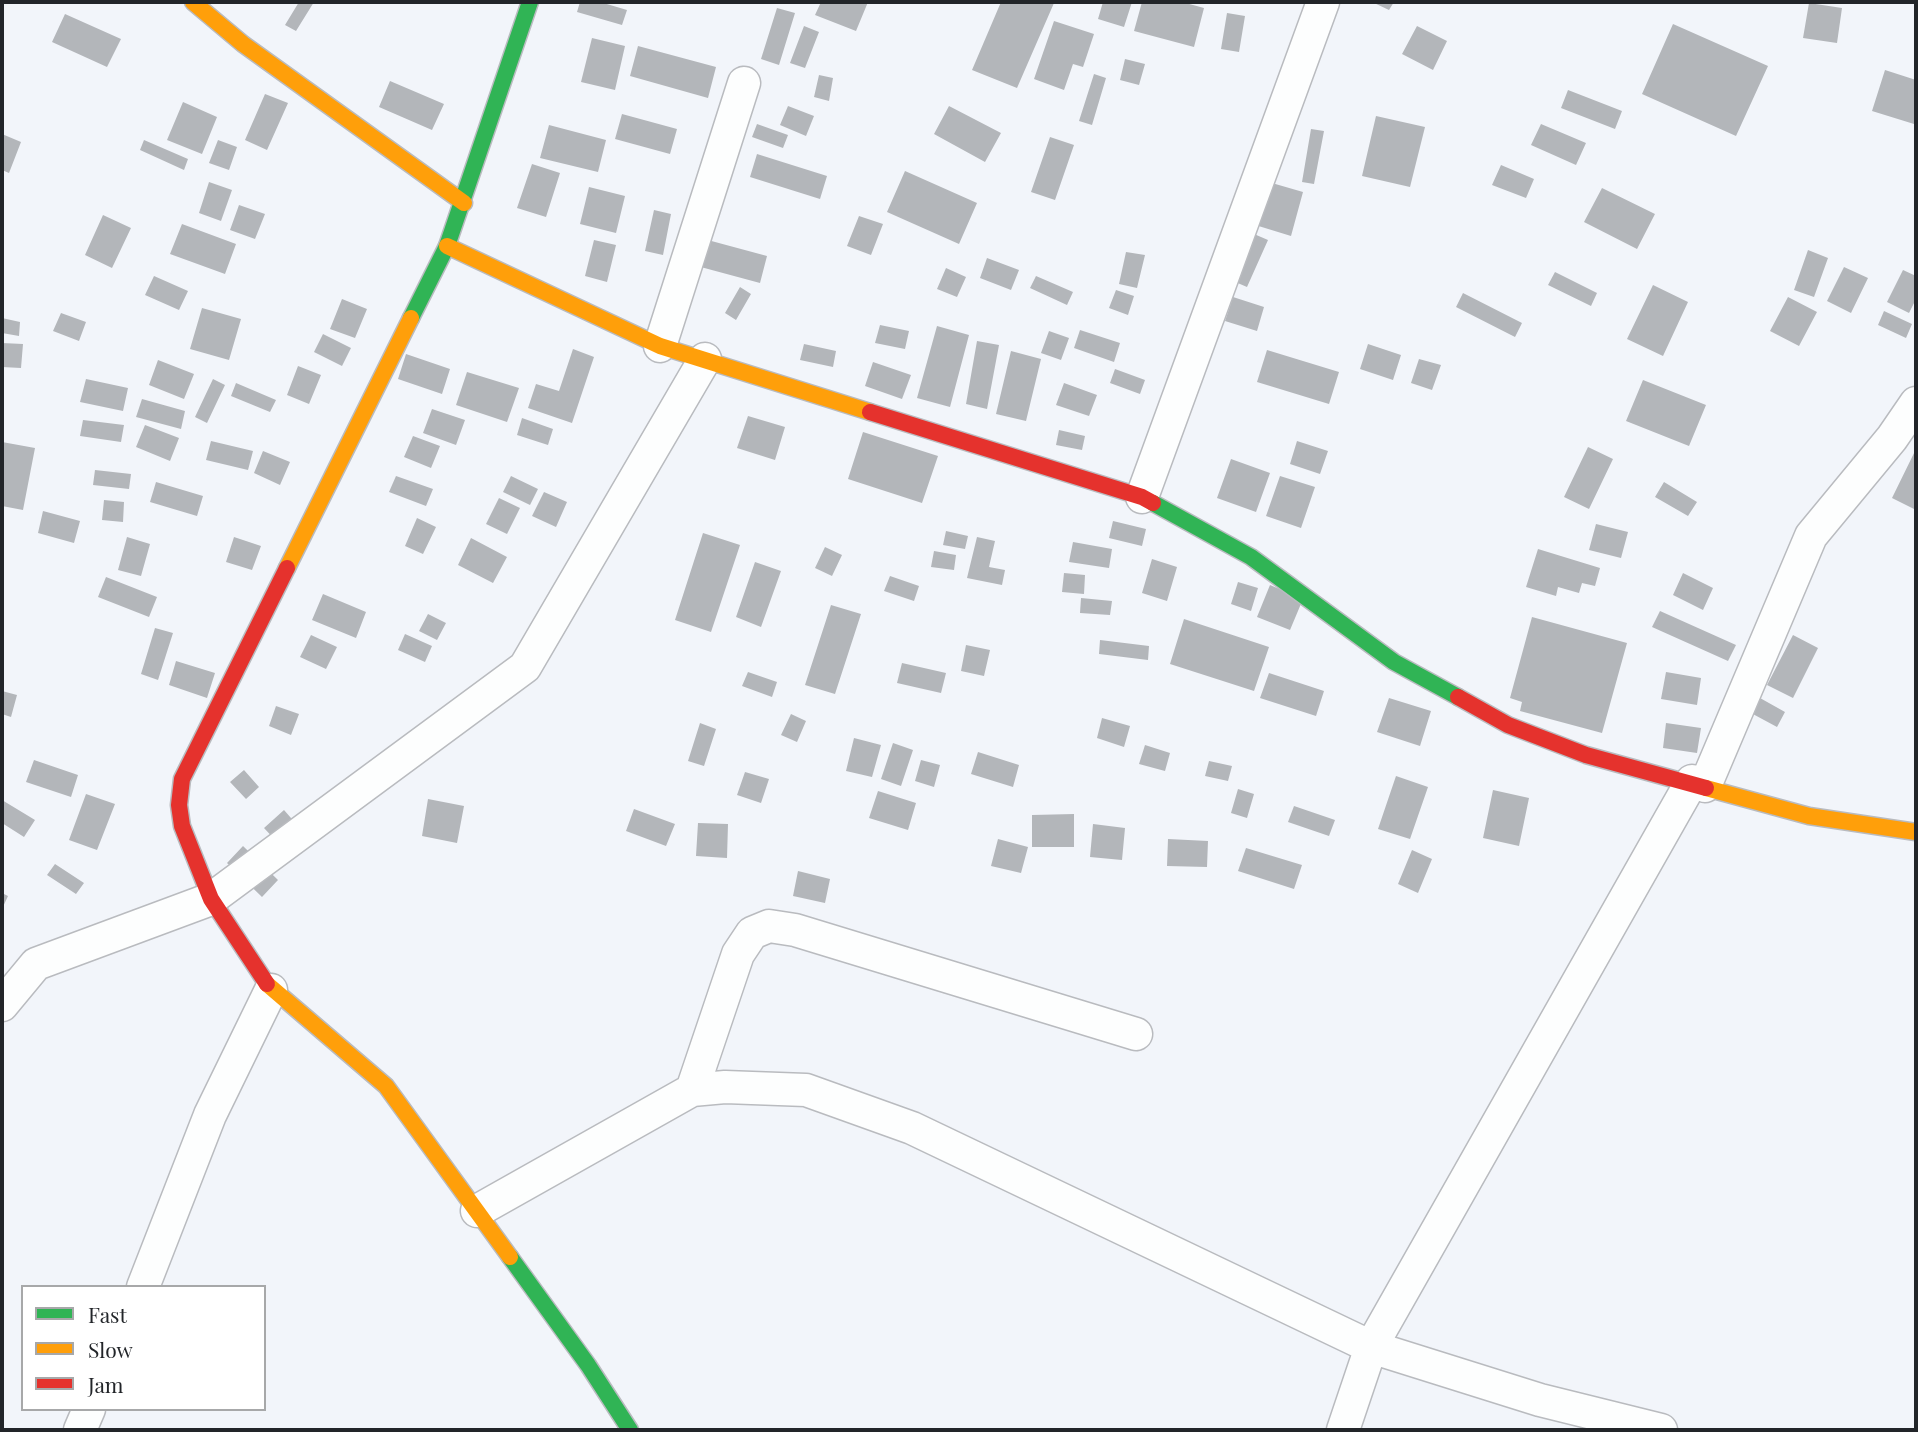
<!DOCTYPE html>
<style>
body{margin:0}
#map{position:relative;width:1918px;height:1432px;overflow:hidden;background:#f2f5fa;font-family:"Playfair Display",serif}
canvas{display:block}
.frame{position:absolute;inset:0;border:4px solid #222529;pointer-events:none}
.legend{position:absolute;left:21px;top:1285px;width:245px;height:126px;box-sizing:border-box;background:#fff;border:2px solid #a7a8a9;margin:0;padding:9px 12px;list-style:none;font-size:21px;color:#222529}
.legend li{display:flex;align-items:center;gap:14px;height:35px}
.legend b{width:35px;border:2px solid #a7a8a9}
</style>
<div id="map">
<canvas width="1918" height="1432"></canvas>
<div class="frame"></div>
<ul class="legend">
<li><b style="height:9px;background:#30b455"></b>Fast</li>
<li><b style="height:9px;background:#ff9f0a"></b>Slow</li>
<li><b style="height:9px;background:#e5322d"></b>Jam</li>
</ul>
</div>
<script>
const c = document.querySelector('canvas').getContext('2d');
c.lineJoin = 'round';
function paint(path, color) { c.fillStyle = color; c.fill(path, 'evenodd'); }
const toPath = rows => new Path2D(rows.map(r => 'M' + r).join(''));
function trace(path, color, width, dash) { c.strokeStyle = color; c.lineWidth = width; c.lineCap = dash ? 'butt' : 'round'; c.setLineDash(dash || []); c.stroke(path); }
paint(toPath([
 [299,2,314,2,296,31,285,25],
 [580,2,600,2,627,10,622,25,577,12],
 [821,2,868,2,856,31,815,15],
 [1001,2,1054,3,1017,88,972,70],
 [1103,2,1132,2,1124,27,1098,19],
 [1142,2,1182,2,1204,8,1194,47,1134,31],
 [1372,2,1394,2,1389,10],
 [1809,3,1842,8,1837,43,1803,38],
 [777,8,795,13,779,65,761,59],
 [1227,13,1245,16,1239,52,1221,49],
 [65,14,121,39,107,67,52,42],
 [1054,21,1094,34,1083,67,1073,64,1064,90,1034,79],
 [1673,24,1768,66,1736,136,1642,94],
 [804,26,819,32,805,68,790,63],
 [1417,26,1447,41,1433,70,1402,54],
 [592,38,625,46,615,90,581,82],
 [638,46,716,67,708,98,630,76],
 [1125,59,1145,64,1139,85,1120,80],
 [1885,70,1916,80,1914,124,1872,111],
 [1094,74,1106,78,1092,125,1079,121],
 [819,75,833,78,829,101,814,97],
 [390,81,444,104,432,130,379,107],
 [1568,90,1622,111,1615,129,1561,108],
 [265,94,288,103,267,150,245,140],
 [183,102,217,117,202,154,167,140],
 [788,106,814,116,806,136,780,125],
 [949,106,1001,133,985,162,934,134],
 [622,114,677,129,670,154,615,139],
 [1376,116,1425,127,1410,187,1362,176],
 [757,124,788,135,783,148,752,137],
 [1541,124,1586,143,1576,165,1531,145],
 [549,125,606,140,598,172,540,158],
 [1311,129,1324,131,1314,184,1302,182],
 [2,134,21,142,9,173,2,170],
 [1050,137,1074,145,1055,200,1031,192],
 [144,140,188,159,184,170,140,150],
 [218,140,237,147,229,170,209,163],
 [757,154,827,176,820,199,750,177],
 [532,164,560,173,546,217,517,208],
 [1501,165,1534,179,1526,198,1492,185],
 [905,171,977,203,959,244,887,212],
 [1265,181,1303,192,1291,236,1252,224],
 [209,182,232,190,221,221,199,213],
 [589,187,625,196,616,233,580,224],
 [1602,188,1655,214,1637,249,1584,222],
 [239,205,265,214,255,239,230,230],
 [654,210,671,214,663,255,645,251],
 [103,215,131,228,112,268,85,255],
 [859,216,883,224,871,255,847,246],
 [182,224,236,244,225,274,170,254],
 [1254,234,1268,240,1247,287,1233,281],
 [704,239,767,256,760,283,697,266],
 [594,240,616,245,607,282,585,276],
 [1808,250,1828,258,1814,297,1794,290],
 [1126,252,1145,255,1137,288,1119,284],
 [987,258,1019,270,1011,290,980,278],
 [1844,267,1868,278,1851,313,1827,301],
 [946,268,966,277,957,297,937,289],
 [1903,270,1916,276,1916,299,1909,313,1887,302],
 [1555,272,1597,293,1591,306,1548,285],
 [154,276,188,291,179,310,145,295],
 [1036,276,1073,292,1067,305,1030,288],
 [1653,285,1688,302,1663,356,1627,339],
 [740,287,751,294,736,320,725,313],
 [1116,290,1134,296,1128,315,1109,308],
 [1463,293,1522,323,1515,337,1456,307],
 [1233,297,1264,307,1257,331,1225,321],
 [1788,297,1817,312,1799,346,1770,331],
 [342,299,367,309,355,338,330,329],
 [202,308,241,319,229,360,190,349],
 [1884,311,1912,324,1906,338,1878,325],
 [61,313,86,322,79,341,53,331],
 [2,318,20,322,19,336,2,333],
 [880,325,909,331,905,349,875,343],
 [937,326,969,335,950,407,917,398],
 [1080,330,1120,343,1114,362,1074,348],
 [1049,331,1069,338,1061,360,1041,353],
 [323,334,351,348,342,366,314,352],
 [977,341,999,345,987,409,966,404],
 [2,343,23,344,21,368,2,367],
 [804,344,836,351,833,367,800,360],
 [1368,344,1401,355,1393,380,1360,369],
 [573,349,594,357,572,423,528,408,536,384,559,391],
 [1267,350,1339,372,1329,404,1257,382],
 [1011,351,1041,359,1026,421,996,414],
 [406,354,450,369,442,394,398,379],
 [1419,359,1441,365,1432,390,1411,383],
 [158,360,194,374,184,399,149,385],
 [873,362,911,375,902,399,865,386],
 [298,366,321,375,309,404,287,395],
 [1115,369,1145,380,1140,394,1110,383],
 [467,372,519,388,507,422,456,405],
 [86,379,128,388,123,411,80,402],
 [213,379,225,385,207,423,195,417],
 [1643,380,1706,405,1689,446,1626,421],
 [236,383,276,400,270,412,231,396],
 [1064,383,1097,395,1089,416,1056,405],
 [142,399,185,411,181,429,136,417],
 [432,409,465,420,456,445,423,433],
 [748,416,785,427,775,460,737,448],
 [522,418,553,429,548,445,517,435],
 [83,420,124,425,121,442,80,436],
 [145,425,179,438,170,461,136,447],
 [1059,430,1085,436,1082,450,1056,445],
 [863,432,938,456,922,503,848,479],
 [413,436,440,446,431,468,404,457],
 [211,441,253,451,248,470,206,460],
 [1297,441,1328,451,1320,474,1290,464],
 [2,442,35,448,23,510,2,506],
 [1588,447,1613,459,1589,509,1564,497],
 [1916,449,1916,510,1892,498],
 [263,451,290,462,280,485,254,473],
 [1231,459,1270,473,1256,512,1217,498],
 [95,470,131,474,129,489,93,485],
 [396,476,433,489,426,506,389,492],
 [511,476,538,489,530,505,503,492],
 [1280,476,1315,487,1301,528,1266,516],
 [156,482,203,496,197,516,150,502],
 [1664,482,1697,502,1688,516,1655,497],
 [544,492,567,502,556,527,532,516],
 [499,498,520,508,507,534,486,524],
 [104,500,124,502,123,522,102,520],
 [43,511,80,521,74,543,38,533],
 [417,518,436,527,423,554,405,546],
 [1113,521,1146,529,1142,546,1109,538],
 [1596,524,1628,532,1621,558,1589,550],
 [946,531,968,536,965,549,943,545],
 [703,533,740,545,711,632,675,620],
 [127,537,150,544,141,576,118,570],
 [234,537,261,546,252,570,226,562],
 [977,537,995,541,989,567,1005,570,1002,585,967,578],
 [471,538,507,557,493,583,458,565],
 [1073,542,1112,549,1109,568,1069,562],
 [825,547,842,555,832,576,815,568],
 [1538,549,1600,568,1595,586,1582,583,1579,593,1558,587,1556,596,1526,587],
 [934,551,956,555,954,570,931,567],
 [1152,559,1177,567,1167,601,1142,593],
 [755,562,781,571,761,627,736,617],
 [1064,573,1085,575,1084,594,1062,592],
 [1683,573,1713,588,1703,610,1673,595],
 [890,576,919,586,914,601,884,591],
 [106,577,157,597,149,617,98,597],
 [1238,582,1258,588,1251,611,1231,604],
 [1270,585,1303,599,1290,630,1257,617],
 [323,594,366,612,356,638,312,620],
 [1081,598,1112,601,1110,615,1080,613],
 [831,605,861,614,835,694,805,685],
 [1660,611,1736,645,1728,661,1652,627],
 [428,614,446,623,437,640,419,631],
 [1532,617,1627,643,1602,733,1520,711,1522,702,1510,698],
 [1184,619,1269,647,1254,691,1170,664],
 [155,628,173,633,158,680,141,674],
 [405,634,432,646,425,662,398,650],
 [311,635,337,647,326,669,300,657],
 [1793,635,1818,648,1793,698,1767,685],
 [1100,640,1149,646,1148,660,1099,654],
 [966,645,990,650,984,676,961,671],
 [176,661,215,673,207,698,169,685],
 [902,663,946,673,941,693,897,683],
 [748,672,777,682,772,697,742,686],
 [1666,672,1701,678,1697,705,1661,699],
 [1269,673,1324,691,1316,716,1260,698],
 [2,691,17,695,11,717,2,714],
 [1389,698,1431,711,1420,746,1377,732],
 [1760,698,1785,712,1777,727,1751,713],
 [276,706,299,714,291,735,269,726],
 [791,714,806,721,797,742,781,735],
 [1102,718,1130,726,1124,747,1097,738],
 [700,723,716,729,704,766,688,761],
 [1666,723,1701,728,1697,753,1663,748],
 [854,738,881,745,872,777,846,771],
 [893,743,913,750,901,786,881,779],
 [1145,745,1170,753,1165,771,1139,764],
 [978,752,1019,765,1013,787,971,774],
 [34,760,78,775,71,797,26,782],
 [921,760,940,765,934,787,915,781],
 [1209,761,1232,766,1228,781,1205,776],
 [244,770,259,787,246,799,230,782],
 [745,772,769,779,761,803,737,795],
 [1396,776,1428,787,1410,839,1378,829],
 [1238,789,1254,794,1247,818,1231,813],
 [1493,790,1529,798,1519,846,1483,838],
 [878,791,916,803,908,830,869,818],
 [86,794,115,804,97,850,69,840],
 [428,799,464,806,457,843,422,836],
 [2,800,35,820,24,837,2,823],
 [1294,806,1335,820,1329,836,1288,822],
 [634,809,675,824,666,846,626,831],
 [284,810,298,826,278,843,264,828],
 [1074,814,1074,847,1032,847,1032,815],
 [698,823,728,824,727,858,696,856],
 [1093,824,1125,828,1122,860,1090,857],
 [998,839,1028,847,1021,873,991,866],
 [1168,839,1208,841,1207,867,1167,866],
 [243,846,278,880,262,897,227,863],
 [1246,848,1302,865,1294,889,1238,871],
 [1412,850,1432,859,1418,893,1398,884],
 [55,864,84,883,76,894,47,875],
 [798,871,830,879,825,903,793,896],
 [2,893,8,896,2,909]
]), '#b3b6ba');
const street = toPath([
 [660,346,744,83],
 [1142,497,1323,2],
 [1705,786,1811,536,1892,438,1916,403],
 [2,1005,36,964,211,899,525,667,705,359],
 [692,1090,738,954,752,933,769,926,795,930,1136,1034],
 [477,1211,692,1090,725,1087,806,1090,912,1128,1371,1347,1540,1400,1661,1430],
 [143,1287,210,1115,271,990],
 [80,1430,89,1409],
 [1343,1430,1371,1347,1692,781]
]);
const fast = toPath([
 [411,318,447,246,530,2],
 [1153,503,1251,557,1394,662,1458,697],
 [510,1257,588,1365,630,1430]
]);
const slow = toPath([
 [193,2,243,44,464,203],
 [447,246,660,346,870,412],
 [287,568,411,318],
 [1706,788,1809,816,1916,832],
 [267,984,386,1086,510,1257]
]);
const jam = toPath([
 [870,412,1142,497,1153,503],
 [1458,697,1508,725,1586,755,1706,788],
 [267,984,211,899,182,826,179,805,182,779,287,568]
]);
trace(street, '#b9bbbf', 35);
trace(fast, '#b9bbbf', 19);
trace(slow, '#b9bbbf', 19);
trace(jam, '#b9bbbf', 19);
trace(street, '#fdfefe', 32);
trace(fast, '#30b455', 16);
trace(slow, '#ff9f0a', 16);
trace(jam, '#e5322d', 16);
</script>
